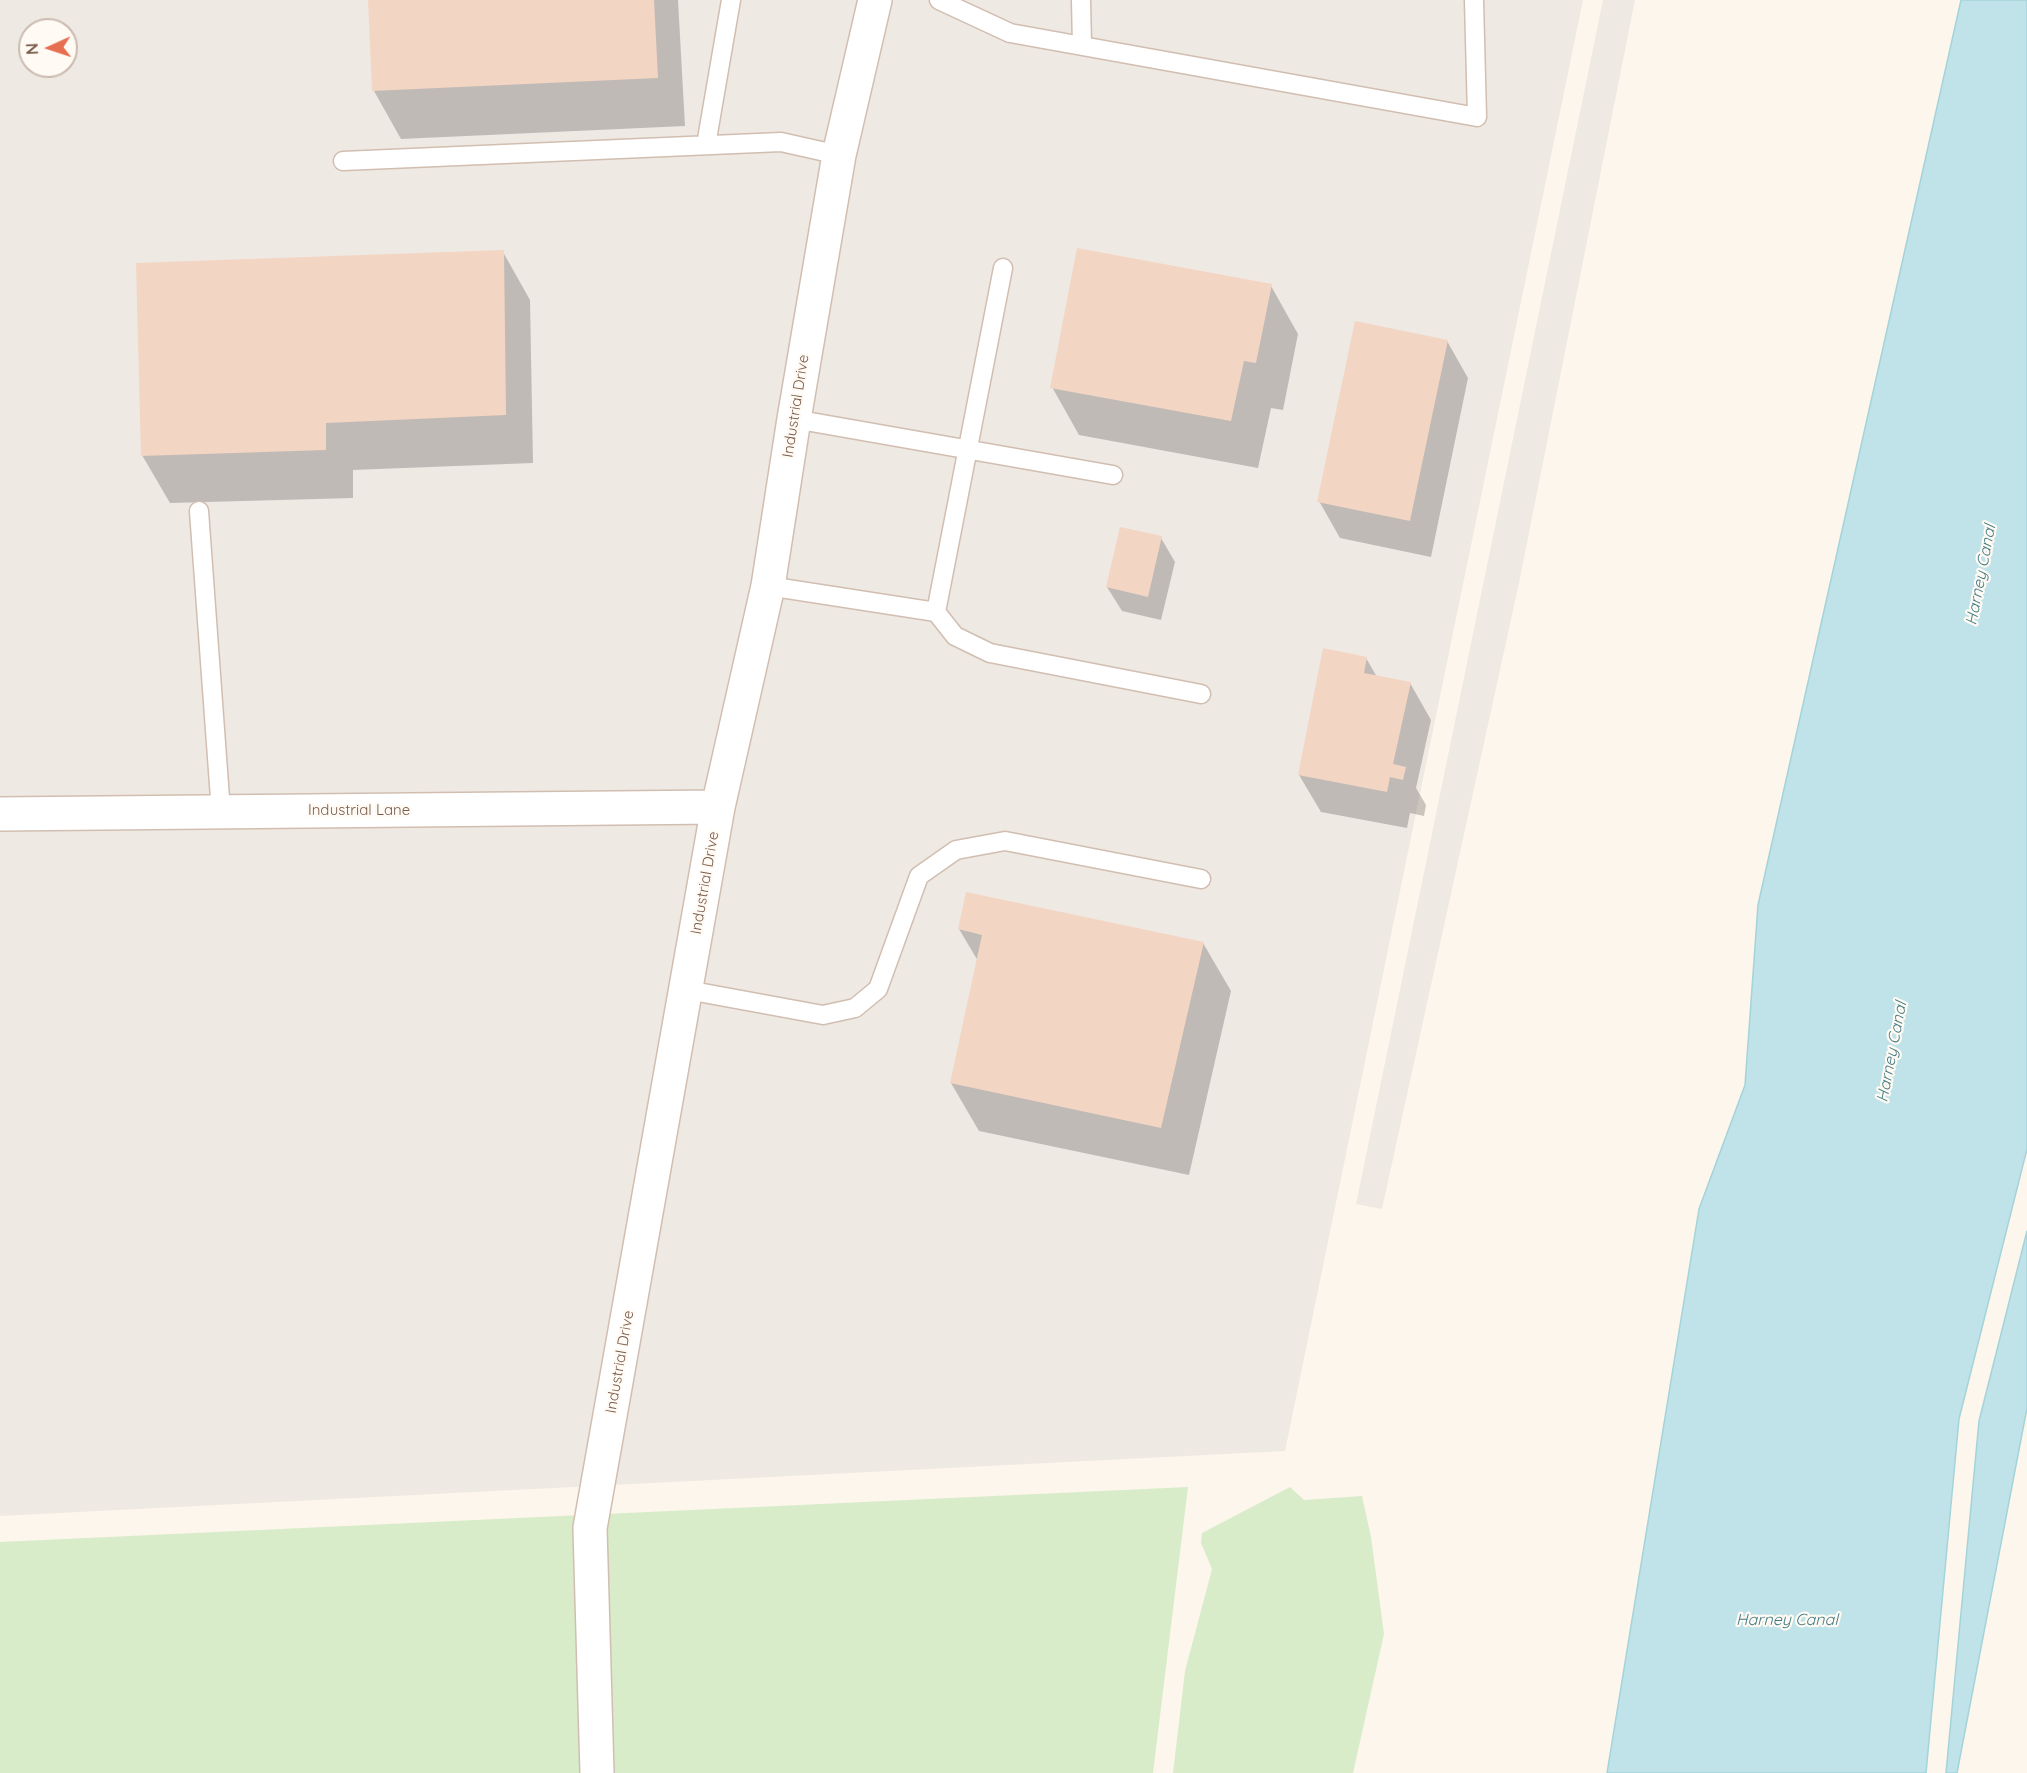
<!DOCTYPE html>
<style>
body{margin:0}
#map{position:relative;width:2027px;height:1773px;overflow:hidden;background:#fdf6ec;font-family:Quicksand,sans-serif}
canvas{display:block}
.north{position:absolute;left:18px;top:18px;width:60px;height:60px;box-sizing:border-box;background:#fffaf3;border:2px solid #cabbb1;border-radius:50%;rotate:267deg;font-size:16px;font-weight:700;line-height:24px;text-align:center;color:#7a5c4d}
.north::after{content:'';display:block;margin:auto;width:21px;height:27px;background:#e76f51;clip-path:polygon(50% 0,100% 100%,50% 72%,0 100%)}
</style>
<div id="map">
<canvas width="2027" height="1773"></canvas>
<div class="north">N</div>
</div>
<script>
const c = document.querySelector('canvas').getContext('2d');
c.lineJoin = 'round';
function paint(path, color) { c.fillStyle = color; c.fill(path, 'evenodd'); }
const toPath = rows => new Path2D(rows.map(r => 'M' + r).join(''));
function trace(path, color, width, dash) { c.strokeStyle = color; c.lineWidth = width; c.lineCap = dash ? 'butt' : 'round'; c.setLineDash(dash || []); c.stroke(path); }
function write(font, color, halo, rows, align = 'center') {
  c.font = font + ' Quicksand,sans-serif'; c.lineWidth = 4.5; c.setLineDash([]); c.textBaseline = 'middle'; c.strokeStyle = halo; c.fillStyle = color; for (const [text, x, y, turn = 0] of rows) {
    c.save(); c.translate(x, y); c.rotate((+turn || 0) * Math.PI / 180); c.textAlign = isNaN(turn) ? turn : align; if (halo) c.strokeText(text, 0, 0); c.fillText(text, 0, 0); c.restore();
  }
}
paint(toPath([
 [0,0,1583,0,1285,1451,0,1516],
 [30,30,66,30,66,66,30,66],
 [1603,0,1635,0,1519,583,1382,1209,1356,1204]
]), '#efe9e4');
paint(toPath([
 [1188,1487,1153,1773,0,1773,0,1542],
 [1290,1487,1304,1500,1362,1496,1371,1537,1384,1634,1353,1773,1173,1773,1185,1671,1212,1569,1201,1543,1202,1533]
]), '#d8ecc9');
const water = toPath([
 [1961,0,2027,0,2027,1149,1959,1419,1926,1773,1607,1773,1699,1209,1745,1085,1758,905,1961,0],
 [2027,1231,2027,1408,1957,1773,1946,1773,1979,1421,2027,1231]
]);
paint(water, '#bfe3e8');
trace(water, '#a5d3da', 1.5);
paint(toPath([
 [369,0,678,0,685,126,401,139,374,91],
 [503,252,530,300,533,463,353,470,353,498,170,503,142,455],
 [1271,286,1298,334,1283,410,1271,408,1258,468,1079,435,1052,387],
 [1447,341,1468,378,1431,557,1340,538,1319,501],
 [1161,538,1175,562,1161,620,1122,611,1107,587],
 [1366,658,1377,677,1410,683,1431,720,1416,788,1426,805,1424,816,1410,813,1407,828,1321,812,1299,775],
 [959,929,1203,943,1231,991,1189,1175,979,1131,951,1083,978,961]
]), '#0003');
paint(toPath([
 [368,0,654,0,658,78,372,91],
 [1077,248,1272,284,1256,363,1244,361,1231,421,1050,388],
 [504,250,506,415,326,423,326,450,141,456,136,263],
 [1355,321,1448,340,1410,521,1317,502],
 [1120,527,1162,536,1148,597,1106,587],
 [1323,648,1367,657,1364,673,1411,682,1393,764,1406,767,1403,780,1390,777,1387,792,1298,775],
 [966,892,1204,942,1161,1128,950,1083,982,935,958,929]
]), '#f3d5c3');
const service = toPath([
 [939,0,1010,33,1477,117,1474,0],
 [1081,0,1082,45],
 [706,145,731,0],
 [343,161,781,142,839,155],
 [794,419,1113,475],
 [199,511,221,812],
 [768,586,936,612,1003,268],
 [936,612,955,636,990,653,1201,694],
 [687,990,823,1015,855,1008,878,989,919,876,956,850,1005,841,1201,879]
]);
const minor = toPath([
 [0,814,718,807],
 [597,1773,590,1528,718,807,768,586,794,419,839,155,875,0]
]);
trace(service, '#d1beb0', 21);
trace(minor, '#d1beb0', 36);
trace(service, '#fff', 18);
trace(minor, '#fff', 33);
write('15px', '#7a5c4d', '#fffaf3', [
 ["Industrial Drive",796,406,-81],
 ["Industrial Lane",359,810],
 ["Industrial Drive",705,883,-80],
 ["Industrial Drive",620,1362,-80]
]);
write('italic 16px', '#437c86', '#fffaf3', [
 ["Harney Canal",1981,575,-79],
 ["Harney Canal",1892,1052,-79],
 ["Harney Canal",1787,1620]
]);
</script>
